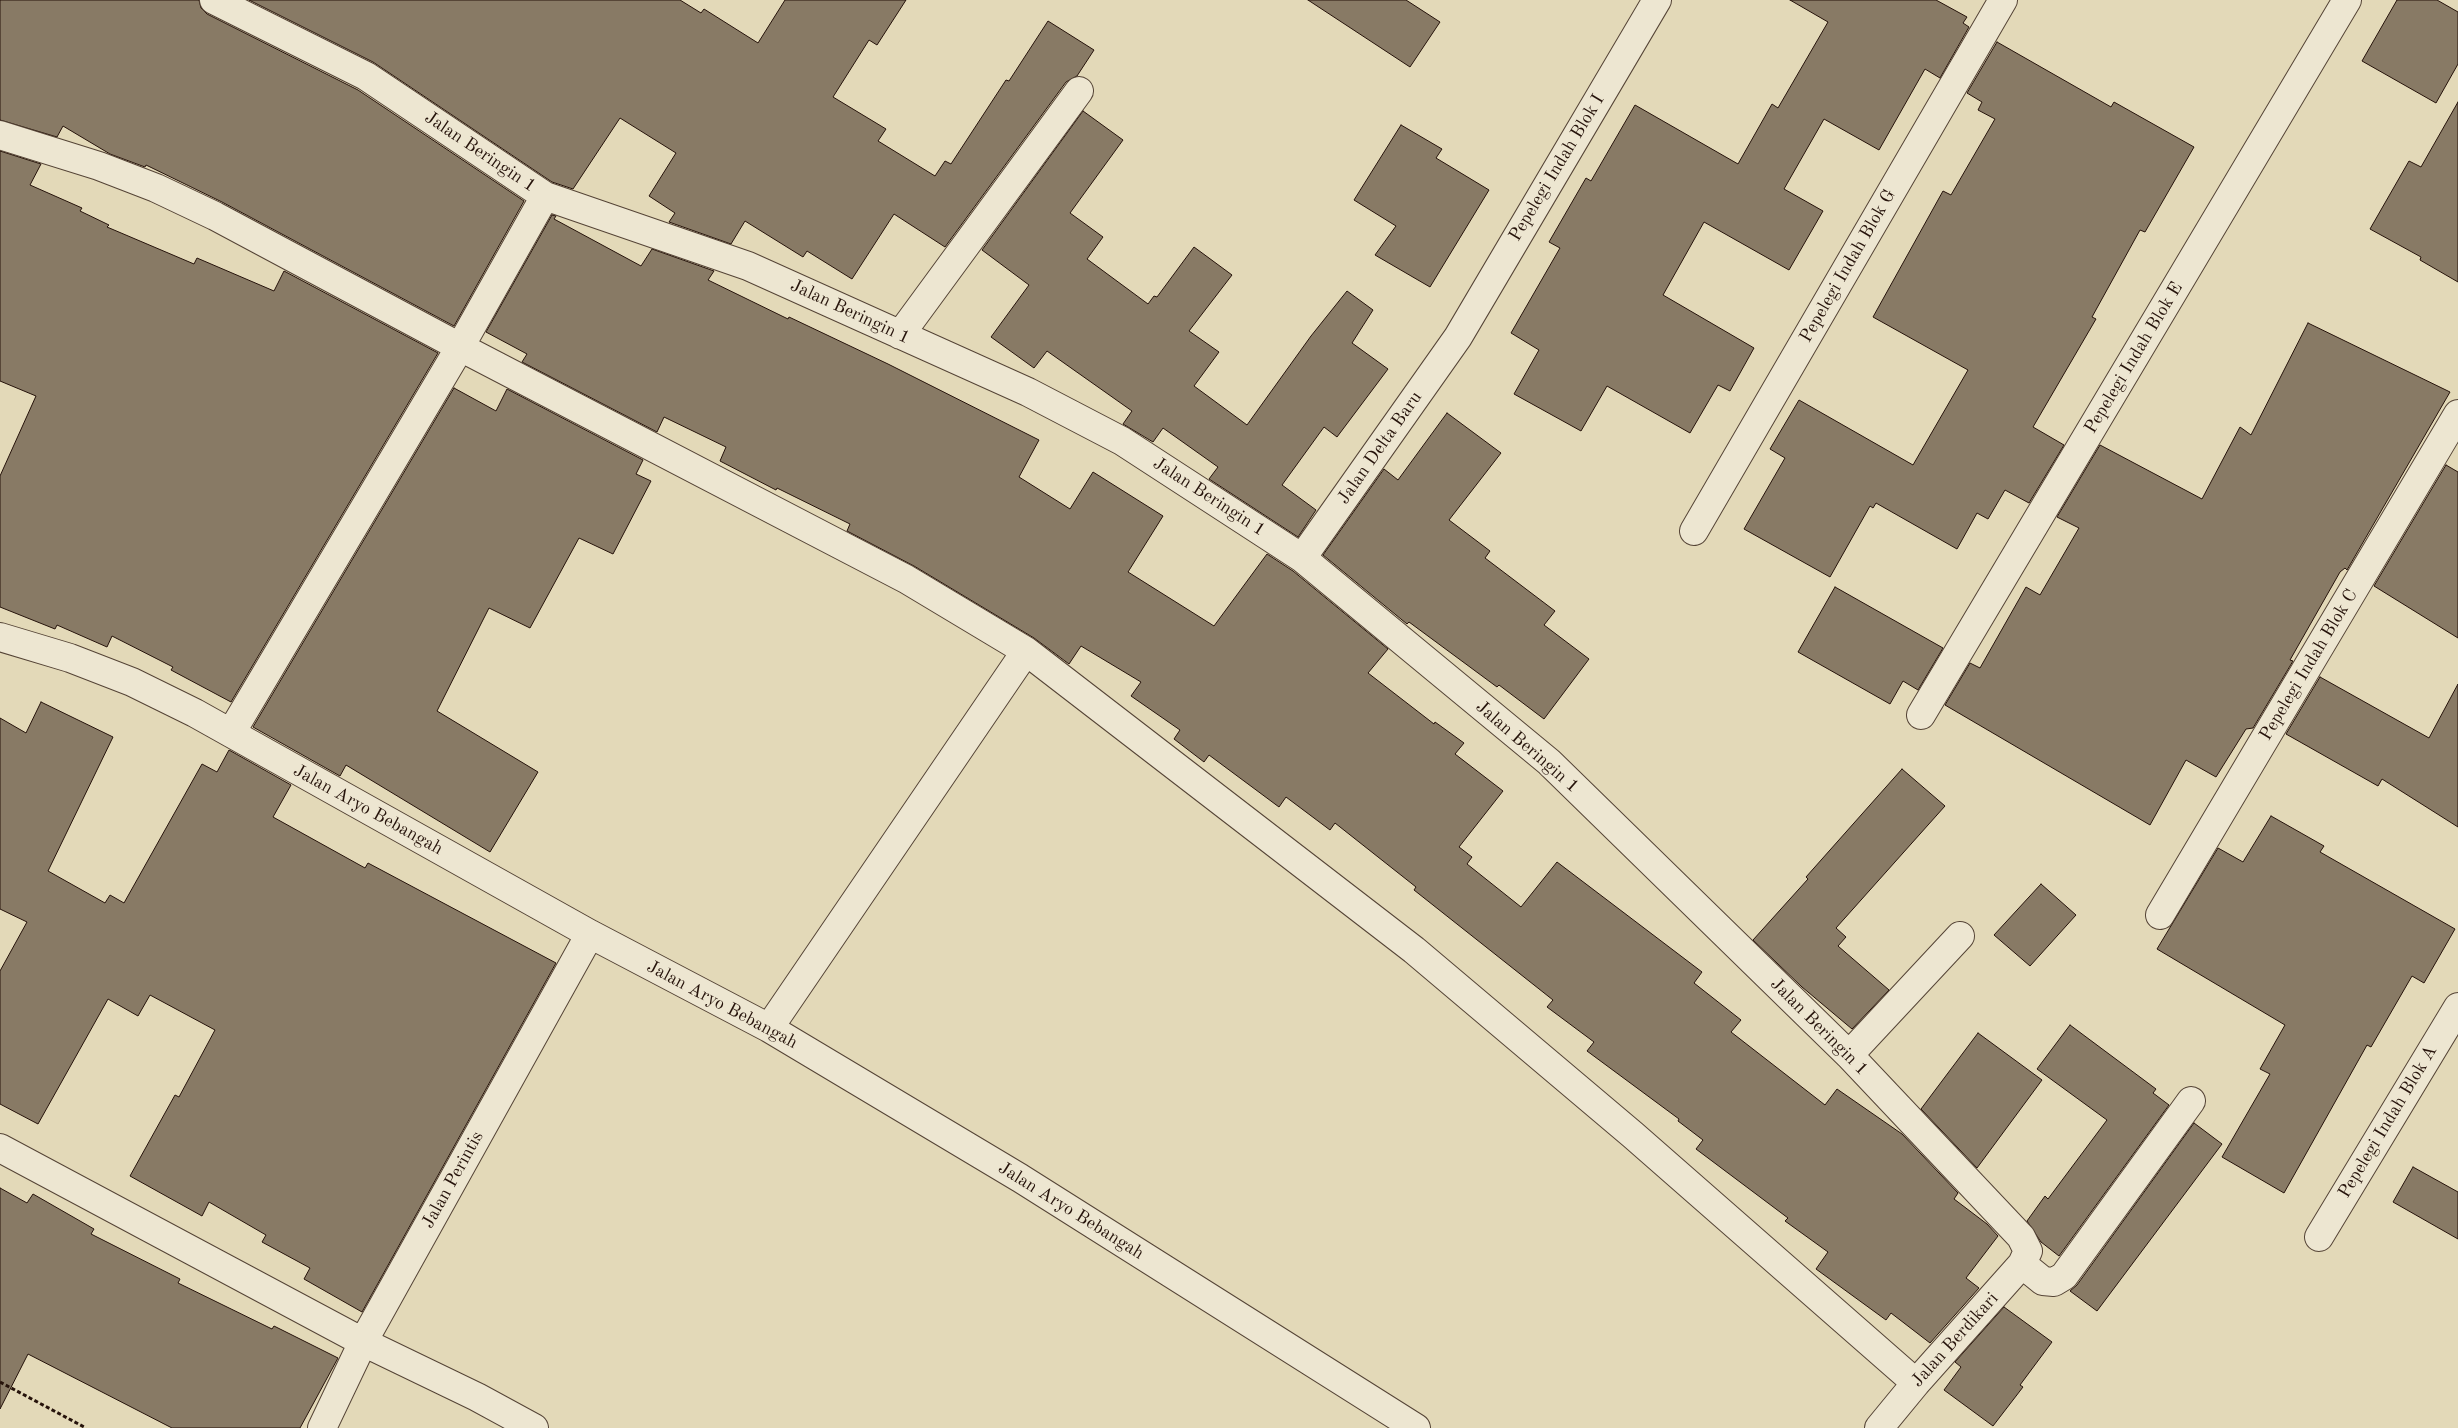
<!DOCTYPE html>
<style>
body{margin:0}
canvas{display:block;background:#e3d9b8}
</style>
<canvas width="2458" height="1428"></canvas>
<script>
const c = document.querySelector('canvas').getContext('2d');
c.lineJoin = 'round';
function paint(path, color) { c.fillStyle = color; c.fill(path, 'evenodd'); }
const toPath = rows => new Path2D(rows.map(r => 'M' + r).join(''));
function trace(path, color, width, dash) { c.strokeStyle = color; c.lineWidth = width; c.lineCap = dash ? 'butt' : 'round'; c.setLineDash(dash || []); c.stroke(path); }
function write(font, color, halo, rows, align = 'center') {
  c.font = font + ' "Old Standard TT",serif'; c.lineWidth = 4; c.setLineDash([]); c.textBaseline = 'middle'; c.strokeStyle = halo; c.fillStyle = color; for (const [text, x, y, turn = 0] of rows) {
    c.save(); c.translate(x, y); c.rotate((+turn || 0) * Math.PI / 180); c.textAlign = isNaN(turn) ? turn : align; if (halo) c.strokeText(text, 0, 0); c.fillText(text, 0, 0); c.restore();
  }
}
const building = toPath([
 [0,0,199,0,201,8,207,14,358,90,524,201,454,326,222,202,146,165,145,167,110,154,63,126,57,137,0,120,0,0],
 [249,0,680,0,701,13,704,9,758,43,785,0,906,0,877,45,869,40,833,97,886,129,878,141,935,176,945,161,951,164,1006,80,1009,81,1048,21,1094,50,1077,76,1066,82,945,247,894,214,852,279,807,251,803,257,745,221,731,244,669,222,675,213,649,196,676,153,620,118,573,189,552,182,373,62,249,0],
 [1308,0,1406,0,1440,22,1410,67,1308,0],
 [1790,0,1936,0,1967,17,1963,23,1969,27,1940,78,1925,69,1879,150,1824,119,1784,189,1823,211,1789,270,1704,222,1663,295,1754,348,1730,391,1718,385,1690,433,1607,386,1581,431,1514,394,1539,350,1511,333,1560,248,1549,242,1586,178,1591,181,1635,105,1738,164,1772,104,1778,108,1828,22,1790,0],
 [2397,0,2437,0,2458,12,2458,64,2436,103,2362,61,2397,0],
 [1997,42,2111,107,2114,102,2194,147,2145,232,2140,230,2092,317,2096,319,2033,427,2064,445,2029,503,2005,490,1988,519,1977,513,1957,549,1876,503,1873,508,1870,506,1830,577,1744,529,1785,458,1770,449,1799,400,1913,465,1968,370,1873,317,1943,191,1951,195,1995,119,1978,110,1982,102,1967,93,1997,42],
 [2458,102,2458,282,2420,260,2421,257,2370,229,2409,161,2421,167,2458,102],
 [1083,111,1123,140,1070,213,1103,237,1087,259,1148,304,1154,296,1157,297,1194,247,1232,275,1189,331,1219,352,1194,386,1247,425,1311,336,1347,291,1373,310,1352,343,1388,369,1337,437,1324,427,1282,485,1316,510,1298,537,1209,479,1218,467,1163,428,1153,442,1123,424,1132,411,1047,351,1034,368,991,337,1029,285,982,250,1083,111],
 [1401,125,1442,149,1436,158,1489,190,1430,287,1375,255,1396,226,1354,200,1401,125],
 [0,151,41,164,30,185,82,208,80,211,109,225,107,227,194,264,197,258,274,291,284,271,438,353,231,702,171,670,173,667,112,636,107,647,57,625,55,629,0,607,0,476,36,396,0,381,0,151],
 [552,215,556,216,554,219,641,266,652,249,714,271,708,280,788,319,789,317,888,364,1039,440,1019,477,1070,509,1093,472,1163,516,1128,572,1214,626,1267,554,1293,571,1388,649,1368,673,1434,724,1435,722,1464,743,1455,754,1503,791,1459,847,1472,857,1467,864,1521,907,1557,862,1702,972,1694,983,1741,1020,1731,1032,1825,1105,1837,1089,1902,1134,1958,1193,1954,1199,1987,1224,1998,1236,1966,1278,1979,1288,1930,1343,1891,1313,1886,1320,1816,1269,1828,1252,1785,1221,1788,1218,1696,1149,1703,1140,1678,1121,1679,1119,1587,1051,1594,1042,1547,1007,1553,1000,1414,890,1416,887,1335,823,1330,830,1286,797,1279,807,1209,755,1204,762,1174,739,1180,730,1131,696,1141,682,1081,646,1069,664,1034,638,914,566,847,531,850,524,777,488,776,490,720,461,726,447,664,417,657,432,522,362,527,354,486,332,552,215],
 [2308,323,2450,392,2347,570,2345,568,2340,572,2290,660,2293,661,2253,728,2246,729,2216,777,2186,760,2150,825,1945,705,1970,663,1980,668,2026,587,2040,595,2079,528,2057,517,2100,445,2202,499,2240,427,2251,435,2308,323],
 [454,388,496,411,507,389,643,460,636,474,651,481,613,554,579,538,530,628,489,608,437,711,538,772,490,852,346,765,340,776,253,727,454,388],
 [1447,413,1501,453,1449,520,1490,551,1485,558,1555,611,1544,625,1589,659,1544,719,1499,685,1497,687,1409,622,1407,624,1323,555,1384,469,1398,480,1447,413],
 [2446,465,2458,472,2458,638,2374,586,2446,465],
 [1835,587,1943,648,1918,690,1903,681,1890,704,1798,652,1835,587],
 [2320,677,2429,738,2458,684,2458,827,2382,779,2378,786,2286,734,2320,677],
 [41,702,113,737,48,871,105,903,110,895,124,903,202,764,217,772,229,750,291,785,273,817,365,868,368,863,556,963,362,1312,304,1279,310,1268,262,1242,266,1235,209,1202,202,1216,130,1176,175,1095,179,1097,215,1030,150,995,138,1016,108,999,38,1124,0,1104,0,971,27,922,0,909,0,718,26,733,41,702],
 [1902,769,1945,806,1836,928,1846,937,1838,946,1889,990,1852,1029,1802,987,1753,940,1808,879,1806,877,1902,769],
 [2271,816,2324,846,2320,852,2455,929,2424,983,2412,976,2371,1047,2367,1045,2284,1193,2222,1157,2270,1074,2260,1069,2285,1025,2157,949,2218,848,2243,862,2271,816],
 [2041,884,2076,915,2030,966,1994,935,2041,884],
 [2070,1025,2156,1089,2153,1093,2169,1105,2059,1256,2041,1242,2027,1221,2045,1196,2048,1199,2107,1120,2037,1069,2070,1025],
 [1978,1033,2042,1080,1977,1168,1921,1109,1978,1033],
 [2194,1123,2222,1144,2097,1311,2070,1291,2077,1285,2194,1123],
 [2413,1167,2458,1192,2458,1239,2393,1202,2413,1167],
 [0,1188,27,1203,33,1194,94,1229,91,1234,180,1279,178,1283,272,1329,274,1326,338,1358,300,1428,172,1428,28,1354,0,1409,0,1188],
 [2004,1307,2052,1342,2020,1385,2023,1387,1993,1426,1944,1390,1961,1367,1955,1362,2004,1307]
]);
paint(building, '#887a65');
trace(building, '#26130b', 1);
const minor = toPath([
 [214,0,366,76,545,196,748,266,1028,392,1122,441,1302,558,1549,762,1849,1055,2021,1237,2028,1251,2022,1264,1916,1383,1879,1428],
 [0,135,99,166,156,188,215,216,460,347,906,579,1026,651,1414,950,1633,1135,1916,1383],
 [900,335,1079,91],
 [1694,531,2003,0],
 [1302,558,1458,337,1657,0],
 [0,637,70,658,132,682,195,713,590,934,769,1028,1020,1178,1416,1428],
 [1921,715,2347,0],
 [231,733,460,347,545,196],
 [2160,915,2458,414],
 [769,1028,1026,651],
 [1849,1055,1960,936],
 [0,1148,363,1342,477,1397,534,1428],
 [2319,1237,2458,1007],
 [2022,1264,2043,1281,2054,1282,2064,1276,2191,1101],
 [322,1428,363,1342,590,934]
]);
trace(minor, '#554436', 30);
trace(toPath([
 [0,1382,86,1428]
]), '#26130b', 3, [4, 2.5]);
trace(minor, '#ede6d1', 28);
write('18px', '#26130b', '#ede6d1', [
 ["Jalan Beringin 1",480,152,34],
 ["Pepelegi Indah Blok I",1557,168,-59],
 ["Pepelegi Indah Blok G",1848,266,-60],
 ["Jalan Beringin 1",850,312,25],
 ["Pepelegi Indah Blok E",2134,358,-59],
 ["Jalan Delta Baru",1380,448,-55],
 ["Jalan Beringin 1",1209,497,33],
 ["Pepelegi Indah Blok C",2309,665,-59],
 ["Jalan Beringin 1",1527,747,41],
 ["Jalan Aryo Bebangah",368,810,29],
 ["Jalan Aryo Bebangah",722,1005,28],
 ["Jalan Beringin 1",1819,1027,45],
 ["Pepelegi Indah Blok A",2388,1122,-59],
 ["Jalan Perintis",453,1180,-61],
 ["Jalan Aryo Bebangah",1071,1211,32],
 ["Jalan Berdikari",1955,1340,-48]
]);
</script>
